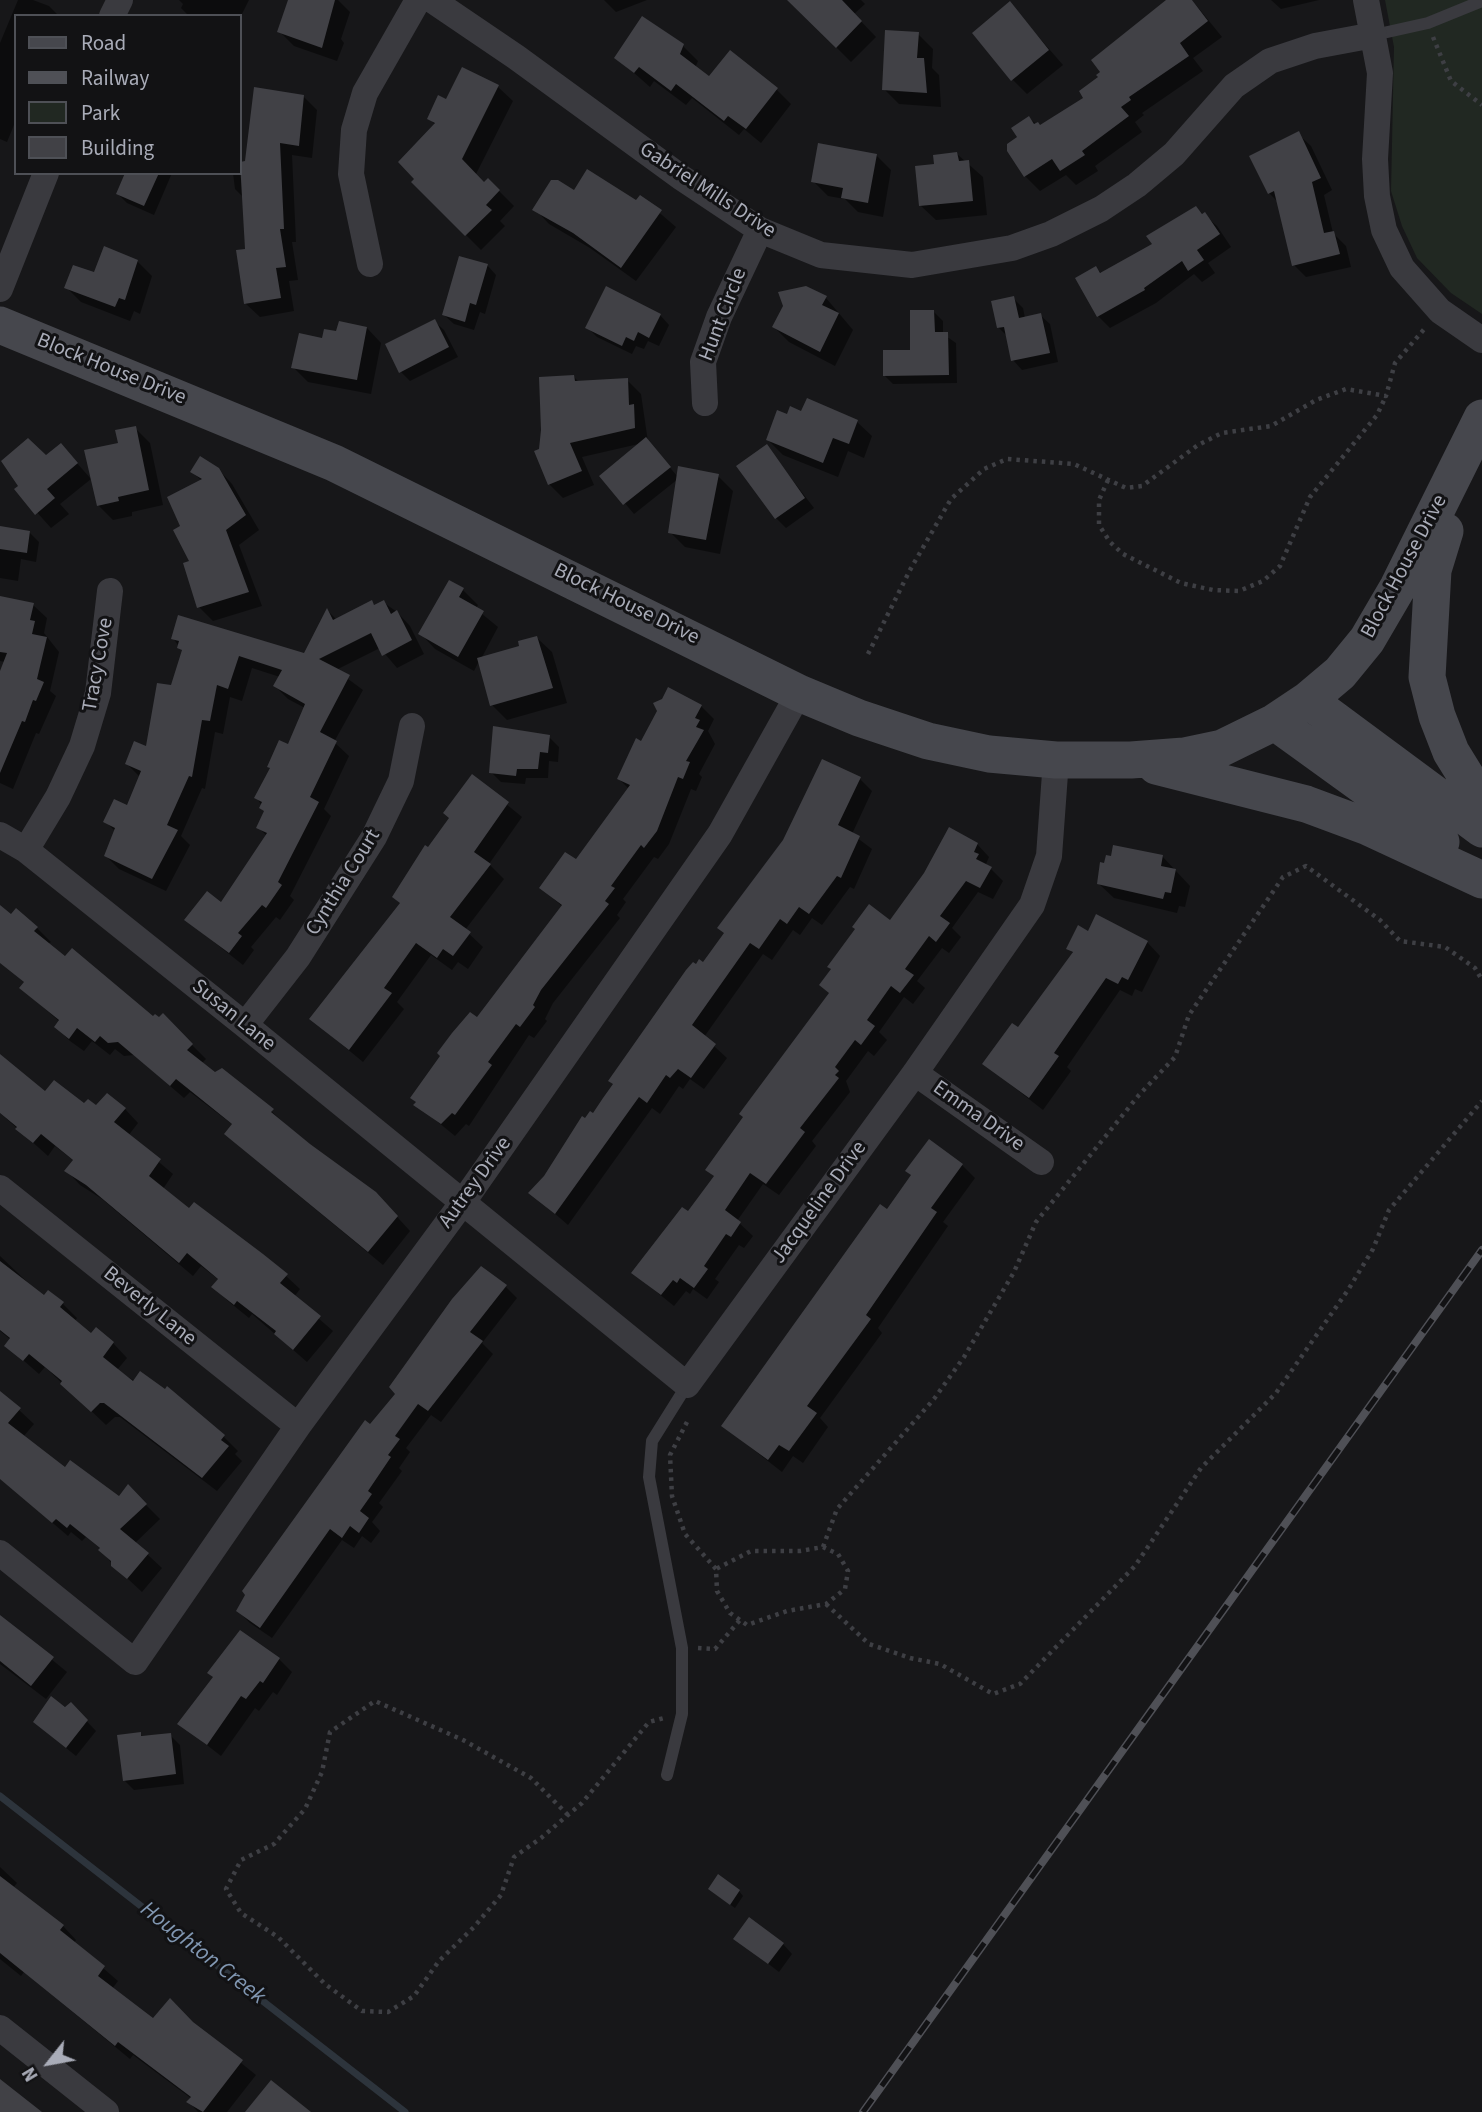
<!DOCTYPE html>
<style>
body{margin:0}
#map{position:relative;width:1482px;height:2112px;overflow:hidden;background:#171719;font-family:"Source Sans 3",sans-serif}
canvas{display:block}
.legend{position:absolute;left:14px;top:14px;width:228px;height:161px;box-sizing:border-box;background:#121214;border:2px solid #4e5056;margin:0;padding:9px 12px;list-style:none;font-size:21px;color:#a9acb8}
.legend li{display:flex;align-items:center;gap:14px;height:35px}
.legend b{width:35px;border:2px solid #4e5056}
.north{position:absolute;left:14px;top:2028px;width:70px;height:70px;-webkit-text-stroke:5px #121214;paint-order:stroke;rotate:239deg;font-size:19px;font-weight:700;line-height:28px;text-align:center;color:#a9acb8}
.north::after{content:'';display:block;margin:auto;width:24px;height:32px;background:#a9acb8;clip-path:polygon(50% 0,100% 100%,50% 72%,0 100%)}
</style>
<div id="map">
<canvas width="1482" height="2112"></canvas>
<ul class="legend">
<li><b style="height:9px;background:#46474d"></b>Road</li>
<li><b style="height:9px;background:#4f5056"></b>Railway</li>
<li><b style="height:19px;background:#212822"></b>Park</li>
<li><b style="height:19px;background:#414146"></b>Building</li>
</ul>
<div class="north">N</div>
</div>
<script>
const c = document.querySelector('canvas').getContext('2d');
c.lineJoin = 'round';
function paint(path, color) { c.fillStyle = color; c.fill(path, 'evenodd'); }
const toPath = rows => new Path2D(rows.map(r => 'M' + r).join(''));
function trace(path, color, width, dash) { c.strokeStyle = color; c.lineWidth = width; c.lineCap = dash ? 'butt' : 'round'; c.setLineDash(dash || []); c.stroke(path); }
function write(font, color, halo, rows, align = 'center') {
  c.font = font + ' "Source Sans 3",sans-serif'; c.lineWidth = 6; c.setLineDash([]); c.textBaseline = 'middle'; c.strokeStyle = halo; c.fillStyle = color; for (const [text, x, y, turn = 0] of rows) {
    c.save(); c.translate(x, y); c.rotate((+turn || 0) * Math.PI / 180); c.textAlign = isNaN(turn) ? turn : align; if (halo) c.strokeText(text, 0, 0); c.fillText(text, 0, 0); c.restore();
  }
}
paint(toPath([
 [1385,0,1482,0,1482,314,1451,293,1417,258,1402,226,1391,191,1394,47]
]), '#212822');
paint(toPath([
 [18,0,33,0,49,6,59,16,16,16,16,120,7,142,0,139,0,43],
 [179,0,249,0,240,18,189,16,181,8,183,4],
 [290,0,338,0,350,12,341,39,344,43,337,61,294,46,279,31],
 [604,0,647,0,616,12],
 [803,0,861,0,865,4,854,14,876,37,851,62,796,7],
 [1169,0,1192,0,1222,37,1193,58,1203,71,1142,113,1144,115,1135,122,1142,132,1095,166,1098,171,1076,185,1066,175,1040,191,1025,176,1020,138,1029,118,1040,127,1086,98],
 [1271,0,1319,0,1281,9],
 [1010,4,1063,65,1027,94,1012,79],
 [918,34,933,49,932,68,939,75,941,107,899,104,884,89],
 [683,46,698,61,695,68,710,79,777,90,791,104,761,143,744,129,739,135,692,98,686,105,654,81,650,87,616,57],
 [498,87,513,101,475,176,484,184,488,180,514,206,500,221,505,226,481,250,413,182,436,126,429,118,447,101],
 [303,96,317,110,312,158,292,155,296,242,292,242,298,280,289,281,294,311,260,317,246,304,244,198,235,189,233,173,240,173,240,163,247,163],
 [1298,134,1311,146,1332,190,1324,195,1333,233,1346,246,1351,267,1306,277,1294,265,1279,203,1269,193],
 [957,154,983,177,987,215,936,220,921,206,936,166],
 [876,155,891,170,883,217,858,212,845,199,828,196,813,181],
 [127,173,172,173,154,215,127,203,118,194],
 [575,192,637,202,641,197,676,227,636,281,590,248,549,224,535,209],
 [1196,208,1217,226,1231,247,1208,263,1215,273,1202,282,1194,274,1156,303,1110,328,1098,316,1096,268,1102,274,1155,245],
 [137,261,152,276,140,314,134,311,130,321,81,302,66,287],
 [487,265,496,275,485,314,480,312,474,330,454,324,444,315],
 [826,298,853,330,835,366,789,342,774,327],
 [1013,298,1023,308,1025,318,1040,315,1050,324,1058,362,1022,370,1013,360,1008,337,998,327],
 [934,312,943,321,943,334,956,343,957,383,893,384,884,375,912,352],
 [660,315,669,325,659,346,648,341,644,349,636,346,632,354,597,337,587,327],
 [434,321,444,330,458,357,410,381,401,372],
 [367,328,381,343,371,394,308,382,293,367,324,340,338,333],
 [574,377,579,382,627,380,641,394,648,442,678,477,718,476,733,491,720,554,685,547,670,532,678,479,634,514,602,476,643,443,582,457,594,485,563,498,549,484,540,450],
 [802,413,857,422,872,436,864,458,848,451,838,477,783,455,768,440,788,416],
 [135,428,150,443,163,505,132,512,132,516,113,520,98,505,120,444],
 [61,445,91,479,60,504,69,514,51,528,17,490],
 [767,447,814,508,786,528,776,518],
 [218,469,232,484,259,530,239,545,262,606,213,621,199,607,191,562,202,481,192,472],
 [0,528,29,532,39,542,36,562,21,559,18,581,0,578],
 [463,590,478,605,476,609,498,627,481,659,521,647,537,638,552,652,567,703,507,720,492,705,479,661,474,671,435,649,421,634],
 [0,597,33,605,47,618,44,633,59,652,50,691,56,696,39,734,36,733,13,789,0,783,0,676,5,662,0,661],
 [371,602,375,606,383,602,397,612,410,626,424,654,397,668,380,648,336,670,363,690,334,742,349,756,324,809,331,816,290,896,294,900,280,920,276,917,251,947,254,950,243,965,186,920,221,905,267,836,258,827,266,813,257,798,289,746,305,708,288,699,275,686,280,677,252,668,242,701,230,697,223,734,215,732,205,789,202,788,181,836,190,845,166,891,119,869,106,856,116,832,105,821,128,808,141,778,127,764,147,749,173,687,183,652,173,638,305,655,328,611,337,620],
 [701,706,714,719,708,731,715,744,699,774,702,777,696,791,691,789,669,844,658,859,654,857,623,899,626,902,617,915,620,918,553,1003,545,1019,547,1021,534,1038,529,1035,469,1126,466,1124,455,1136,416,1104,563,907,541,888,576,862,629,789,619,779,642,743],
 [549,737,559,747,558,762,549,761,548,778,526,778,525,784,501,782,491,772],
 [472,776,522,817,489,864,504,879,465,930,483,947,468,969,458,962,452,970,431,955,397,1002,404,1009,363,1062,311,1019,402,904,428,850,451,819],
 [860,779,872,791,852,834,872,849,854,889,850,887,822,925,812,918,800,935,793,930,772,960,763,954,704,1037,727,1058,704,1089,690,1079,683,1089,679,1086,660,1114,652,1108,568,1225,531,1193,593,1116,703,964],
 [977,844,989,857,986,864,1003,881,993,899,978,892,952,928,961,937,949,953,942,948,917,981,925,988,913,1004,904,997,879,1032,887,1040,874,1056,868,1051,846,1081,850,1092,812,1141,816,1146,779,1195,763,1184,737,1221,753,1236,744,1248,739,1245,715,1279,719,1282,707,1299,693,1289,690,1294,686,1291,674,1306,633,1273,688,1213,715,1177,708,1170,891,922],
 [1162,856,1190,886,1185,907,1179,906,1177,913,1114,898,1099,884],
 [0,907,11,917,37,928,51,942,48,944,153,1018,159,1020,163,1016,206,1059,201,1064,255,1096,309,1146,389,1208,410,1231,383,1265,240,1147,226,1133,233,1125,190,1092,184,1098,134,1055,124,1056,115,1049,110,1055,92,1041,84,1051,70,1041,56,1027,60,1022,21,988,25,983,0,957],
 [1089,933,1147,942,1160,956,1142,992,1135,989,1132,996,1120,990,1067,1067,1071,1071,1043,1110,984,1064,1018,1029,1074,954,1068,949],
 [0,1055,46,1094,84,1106,125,1109,138,1123,128,1136,173,1174,163,1189,189,1211,286,1276,300,1289,294,1297,333,1331,307,1362,252,1314,249,1318,228,1301,214,1287,219,1280,201,1266,193,1276,102,1199,80,1185,67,1171,74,1161,55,1146,48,1156,0,1113],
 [962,1165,975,1178,943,1222,948,1226,878,1328,882,1333,820,1418,828,1427,803,1463,793,1456,782,1472,723,1426,888,1211],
 [0,1256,44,1298,49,1292,63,1304,77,1318,75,1321,92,1336,113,1343,127,1358,117,1370,224,1437,238,1451,235,1454,242,1461,217,1491,120,1417,115,1417,106,1425,45,1367,39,1374,7,1346,11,1340,0,1331],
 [506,1287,517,1298,482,1343,493,1354,441,1422,431,1415,406,1448,410,1452,399,1468,402,1471,379,1503,383,1507,372,1522,380,1531,371,1543,362,1536,354,1548,342,1540,272,1638,250,1623,238,1611,370,1426],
 [0,1399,19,1410,34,1424,23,1437,65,1469,119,1498,128,1487,160,1519,135,1543,162,1568,142,1592,113,1565,101,1549,86,1537,82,1541,71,1532,68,1536,0,1478],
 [0,1617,67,1672,46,1699,0,1664],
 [279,1659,292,1672,277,1695,273,1692,259,1711,255,1708,221,1756,180,1724],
 [52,1699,69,1709,71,1705,96,1731,76,1756,45,1731],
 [170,1735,180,1745,184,1784,134,1790,124,1780,119,1736],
 [0,1867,17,1883,13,1888,63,1926,76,1940,74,1943,118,1981,112,1989,153,2021,194,2025,256,2075,227,2112,198,2112,189,2102,192,2099,133,2055,130,2059,24,1972,21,1976,0,1959],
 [739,1891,743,1896,735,1908,714,1893],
 [735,1938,783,1944,792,1954,779,1972]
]), '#0007');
trace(toPath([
 [0,1796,405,2112]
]), '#2d343c', 7);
paint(toPath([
 [288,0,335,0,322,48,277,32],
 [787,0,842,0,862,21,836,48],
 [1166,0,1192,0,1208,21,1180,43,1189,56,1129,97,1131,100,1121,107,1129,116,1082,151,1085,155,1060,171,1052,159,1024,177,1007,151,1007,144,1017,137,1011,128,1029,116,1034,124,1038,122,1040,125,1083,98,1079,91,1098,77,1096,75,1100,72,1091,60],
 [1010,1,1049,50,1011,81,972,33],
 [642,16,684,44,680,54,709,76,730,50,778,88,746,129,728,116,724,121,676,84,671,91,639,67,634,73,614,58],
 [885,30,919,32,917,58,924,58,927,93,882,90],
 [462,67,499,85,462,159,484,182,488,178,500,190,486,205,492,210,465,236,411,182,414,179,398,162,435,123,427,119,438,95,446,99],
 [254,87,304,95,299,146,280,143,284,229,280,229,286,267,276,268,281,298,244,304,236,250,245,249,240,162,245,161],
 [1299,131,1321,178,1312,182,1324,233,1334,231,1340,254,1292,266,1274,191,1268,194,1249,156],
 [818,143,877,154,868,203,841,198,843,188,811,182],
 [957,152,959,161,969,160,973,201,919,206,915,166,934,164,933,155],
 [587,169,636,200,640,195,662,210,621,268,573,233,532,210,551,180,558,180,574,190],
 [125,173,159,173,144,206,116,194],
 [1196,206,1202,214,1205,212,1220,234,1197,250,1204,260,1188,271,1182,261,1144,288,1145,290,1097,317,1075,278,1096,266,1100,273,1152,244,1146,236],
 [104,246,138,260,125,300,119,298,115,307,64,288,73,265,94,272],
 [459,256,488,264,476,305,470,303,465,322,442,315],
 [606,286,661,314,649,338,638,332,634,341,626,337,622,346,585,328],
 [806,286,827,296,822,305,839,313,820,352,772,327,783,306,778,292],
 [1014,296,1019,318,1041,313,1050,353,1011,361,1004,327,997,328,991,301],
 [910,310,934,310,935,332,948,332,949,375,883,376,883,350,910,350],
 [435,319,449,347,399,373,385,344],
 [339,321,367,327,357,380,291,368,299,333,322,338,324,329,336,331],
 [574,375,575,381,628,378,629,405,634,404,635,428,570,443,582,471,548,485,534,451,539,449,541,430,539,377],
 [807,398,858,420,849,444,833,438,823,463,766,440,777,410,787,414,790,406,801,411],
 [136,426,149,490,118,497,119,501,97,506,84,450,118,443,115,430],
 [646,437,671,467,623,505,599,476],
 [28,438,46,455,61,443,78,463,47,489,55,498,35,515,14,489,18,486,1,461],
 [767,444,805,498,775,519,736,466],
 [200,456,219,468,246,515,226,530,249,592,197,608,183,563,189,561,173,530,180,526,167,497,202,479,190,472],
 [678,466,719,474,706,540,668,533],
 [0,526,30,531,27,553,0,549],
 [449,580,464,588,459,597,484,611,458,657,418,634],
 [0,596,34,603,30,620,35,621,32,634,47,637,37,679,44,682,36,701,33,700,25,722,22,721,0,773,0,671,7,653,0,652],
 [372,600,374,605,384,600,391,614,397,610,412,640,382,656,371,633,319,659,350,675,320,732,337,741,310,797,319,802,278,882,282,885,266,908,262,905,238,933,242,936,229,953,184,920,207,891,221,902,267,833,256,828,264,811,259,808,262,802,254,798,270,768,267,767,279,740,288,744,305,704,273,686,282,670,239,656,228,689,217,685,210,721,202,720,192,777,189,776,167,825,178,830,152,879,104,856,115,828,103,822,114,799,127,805,141,771,125,764,134,741,146,746,157,683,171,685,182,650,177,648,179,641,171,639,178,615,304,653,327,608,333,620],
 [537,636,553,688,490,706,477,658,519,646,518,641],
 [668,687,702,705,695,718,700,720,696,727,704,730,686,761,690,762,683,779,678,777,657,831,644,848,641,845,611,886,615,888,605,901,609,904,541,990,533,1005,535,1007,520,1027,516,1024,488,1062,492,1065,455,1115,452,1113,441,1124,413,1105,416,1102,410,1098,440,1056,437,1053,452,1033,470,1012,477,1017,562,905,539,888,565,852,576,859,630,785,617,779,636,738,641,741,657,711,653,703,662,699],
 [493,726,550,735,548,753,540,752,538,769,517,769,516,776,489,773],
 [822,759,861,777,838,825,860,836,841,878,837,876,809,914,799,907,787,924,780,919,759,949,750,943,692,1025,716,1044,691,1078,678,1069,670,1078,666,1075,647,1103,639,1097,555,1214,528,1193,544,1176,582,1116,585,1118,590,1111,593,1113,603,1098,613,1084,608,1081,686,970,693,962,696,964,699,959,703,962,724,933,717,928,783,840],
 [472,774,509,802,474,852,491,864,450,917,471,932,453,956,443,949,437,958,416,943,384,988,392,993,349,1050,309,1019,400,903,392,897,425,845,428,847,449,818,443,813],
 [949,827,978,843,974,852,979,854,976,859,992,867,980,888,966,881,940,916,950,923,936,942,929,936,905,969,914,975,900,993,891,986,867,1020,875,1026,861,1045,855,1040,835,1067,839,1071,835,1075,839,1078,800,1128,805,1132,766,1184,750,1173,725,1210,741,1222,731,1237,726,1234,704,1266,708,1269,694,1288,680,1278,677,1283,673,1280,661,1295,631,1273,682,1207,688,1211,714,1176,705,1170,743,1117,739,1114,829,993,819,985,831,969,827,967,855,929,852,927,869,904,890,920,924,873],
 [1113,845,1163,855,1161,866,1176,869,1171,893,1165,892,1163,899,1097,884,1100,862,1104,863,1106,855,1111,856],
 [0,905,11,914,16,908,38,927,34,931,65,956,72,948,153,1016,155,1014,159,1017,163,1013,193,1044,187,1050,215,1072,222,1068,274,1109,271,1112,310,1144,376,1192,398,1216,368,1252,224,1134,232,1124,176,1079,170,1086,118,1042,108,1043,100,1036,95,1042,77,1028,69,1039,54,1027,59,1020,19,988,24,982,0,963],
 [1096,914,1148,941,1128,980,1122,977,1118,984,1106,978,1054,1053,1059,1056,1029,1098,982,1064,1012,1023,1018,1027,1073,952,1066,949,1078,925,1088,931],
 [0,1054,45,1091,54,1080,84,1103,88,1099,96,1105,107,1093,126,1108,114,1122,161,1159,149,1176,189,1208,194,1202,263,1254,288,1274,280,1283,321,1316,293,1350,274,1334,276,1331,237,1301,234,1305,211,1287,218,1279,187,1253,179,1263,86,1185,64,1171,73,1160,41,1134,33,1143,15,1129,17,1127,0,1113],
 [929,1139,963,1164,931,1208,937,1212,866,1315,871,1319,807,1406,817,1413,789,1451,779,1445,768,1460,721,1426,880,1204,887,1209,911,1175,905,1171],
 [0,1261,44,1295,48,1290,64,1302,60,1307,91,1333,96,1327,114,1342,103,1357,133,1381,140,1371,165,1389,167,1386,225,1435,221,1440,229,1446,202,1478,104,1403,100,1403,91,1412,60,1384,62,1381,29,1354,23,1361,4,1346,10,1338,0,1330],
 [481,1266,507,1285,470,1332,483,1341,428,1411,418,1404,395,1436,400,1439,388,1455,391,1457,368,1491,372,1494,360,1511,369,1518,359,1533,350,1526,342,1538,330,1529,260,1628,236,1611,245,1595,242,1591,365,1420,370,1424,395,1394,389,1387,452,1299],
 [0,1391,21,1408,8,1423,65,1467,70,1460,119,1496,128,1484,147,1504,120,1529,149,1553,127,1579,111,1566,111,1561,98,1550,100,1548,70,1524,67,1528,56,1519,52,1523,0,1479],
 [0,1615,54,1657,31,1686,0,1661],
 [240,1630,280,1658,263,1683,260,1681,246,1699,241,1696,207,1745,177,1724,213,1677,207,1673],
 [51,1696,65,1707,71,1702,88,1720,66,1748,33,1722],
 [141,1732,141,1736,171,1733,176,1774,123,1781,117,1735],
 [718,1874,740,1890,730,1905,708,1889],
 [0,1876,64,1925,60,1930,105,1966,98,1976,153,2018,170,1998,193,2022,243,2060,203,2112,186,2102,191,2097,118,2042,115,2046,0,1953],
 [749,1917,784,1943,768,1964,733,1939],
 [0,2079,42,2112,0,2112],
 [271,2080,311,2112,245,2112]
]), '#414146');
trace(toPath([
 [1433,37,1451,81,1482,105],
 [1108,480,1099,500,1099,525,1110,542,1123,554,1181,583,1213,590,1239,591,1263,581,1280,566,1310,497,1377,415,1386,396],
 [868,654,910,570,951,499,984,469,1007,459,1074,464,1126,488,1142,486,1198,445,1222,433,1271,426,1316,400,1346,389,1386,396,1395,363,1426,327],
 [687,1422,670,1455,672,1496,685,1534,716,1569,717,1591,730,1613,747,1625,787,1611,826,1604,845,1589,848,1571,838,1554,823,1547,800,1551,751,1551,716,1569],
 [823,1547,837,1509,934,1399,964,1357,1014,1272,1036,1222,1139,1095,1175,1057,1189,1015,1283,877,1306,866,1380,920,1400,941,1445,947,1475,968,1482,980],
 [826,1604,869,1644,910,1658,940,1664,993,1694,1020,1684,1135,1566,1201,1468,1276,1393,1348,1290,1373,1249,1389,1210,1482,1101],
 [698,1648,715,1649,740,1620],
 [568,1815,531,1778,463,1740,375,1701,330,1732,322,1772,305,1809,274,1844,241,1860,226,1889,241,1913,278,1937,325,1984,362,2011,388,2012,414,1996,439,1961,474,1927,501,1895,514,1857,541,1838,582,1803,649,1722,664,1718]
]), '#3e3f44', 4.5, [3.5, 5]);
trace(toPath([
 [1374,35,1428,23,1482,1],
 [667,1775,682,1714,682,1648,649,1477,652,1441,687,1385]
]), '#3a3a3f', 12);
trace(toPath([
 [432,0,516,57,682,178,760,230,821,255,912,265,1012,248,1051,234,1101,209,1137,185,1174,154,1234,86,1270,61,1315,46,1374,35],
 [1366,0,1380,73,1375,159,1377,196,1384,230,1402,268,1440,311,1482,340],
 [112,16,120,0],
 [370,264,351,174,354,130,365,93,418,0],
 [0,289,46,173],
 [705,403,703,362,719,317,760,230],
 [0,835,26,850,245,1025,687,1385,915,1073,1032,905,1049,856,1056,760],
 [26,850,58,797,82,746,98,693,110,591],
 [245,1025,298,957,374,837,401,781,412,726],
 [915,1073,1041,1162],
 [0,1188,298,1426],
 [0,1553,135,1662,298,1426,463,1202,720,834,799,693],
 [0,2028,106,2112]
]), '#3a3a3f', 26);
trace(toPath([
 [0,325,334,463,799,693,859,718,928,741,989,754,1056,760,1131,760,1184,756,1222,748,1275,722,1308,700,1340,673,1367,640,1398,587,1482,418],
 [1445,531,1433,570,1427,677,1437,716,1451,752,1482,802],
 [1308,700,1482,829],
 [1275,722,1441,842],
 [1156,766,1306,804,1368,827,1482,880]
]), '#46474d', 37);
const rail = toPath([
 [863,2112,1482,1250]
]);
trace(rail, '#4f5056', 8);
trace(rail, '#121214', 5, [16]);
write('21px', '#a9acb8', '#121214', [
 ["Gabriel Mills Drive",707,191,33],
 ["Hunt Circle",724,315,-69],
 ["Block House Drive",111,370,22],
 ["Block House Drive",1405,567,-62],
 ["Block House Drive",626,605,26],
 ["Tracy Cove",99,665,-80],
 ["Cynthia Court",344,883,-58],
 ["Susan Lane",233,1016,39],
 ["Emma Drive",978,1117,35],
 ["Autrey Drive",476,1183,-54],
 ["Jacqueline Drive",820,1203,-54],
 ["Beverly Lane",149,1307,39]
]);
write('italic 23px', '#8197b2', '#121214', [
 ["Houghton Creek",202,1954,38]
]);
</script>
